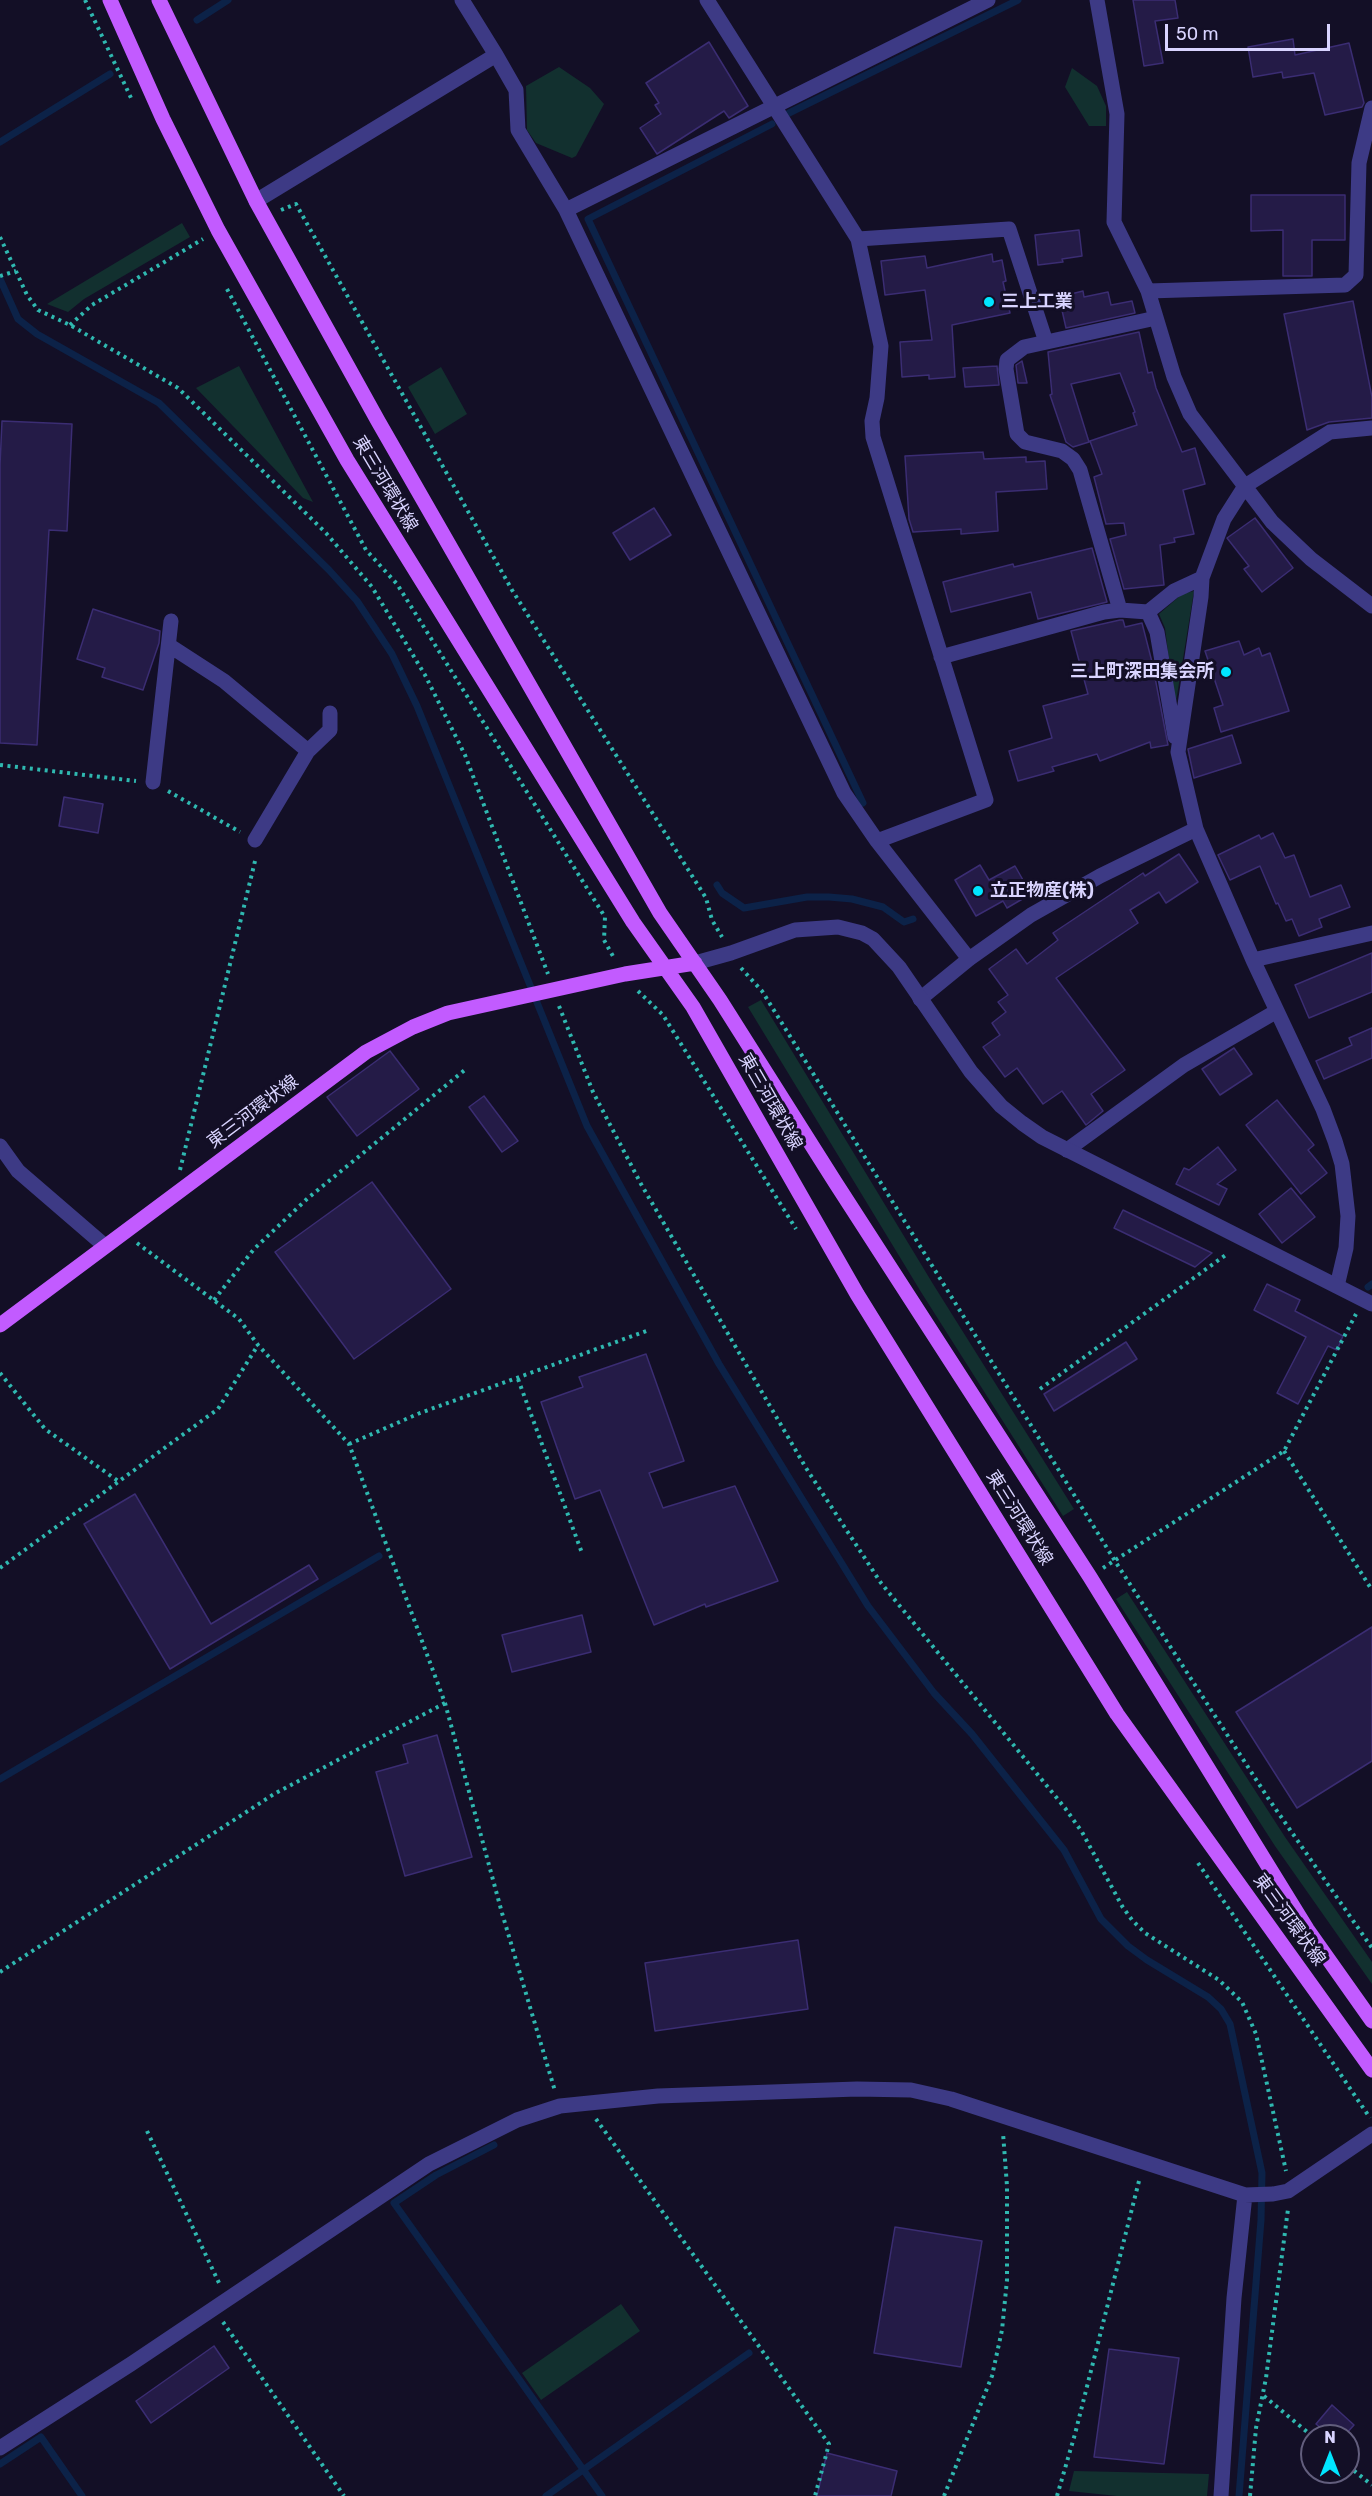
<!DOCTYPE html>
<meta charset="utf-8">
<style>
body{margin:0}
#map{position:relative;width:1372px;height:2496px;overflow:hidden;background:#130f26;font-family:Rubik,sans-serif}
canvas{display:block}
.north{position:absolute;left:1300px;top:2424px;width:60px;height:60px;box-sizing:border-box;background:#130f26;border:2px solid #625e7d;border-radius:50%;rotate:0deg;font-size:16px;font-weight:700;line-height:24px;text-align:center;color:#d9d4ff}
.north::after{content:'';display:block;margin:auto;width:21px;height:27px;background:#00e5ff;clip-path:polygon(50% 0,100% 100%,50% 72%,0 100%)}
.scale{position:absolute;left:1165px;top:24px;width:165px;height:27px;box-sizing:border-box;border:3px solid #d9d4ff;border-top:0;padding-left:8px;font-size:18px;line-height:21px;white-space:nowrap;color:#d9d4ff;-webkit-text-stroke:4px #130f26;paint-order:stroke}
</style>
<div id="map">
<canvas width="1372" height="2496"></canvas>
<div class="north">N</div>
<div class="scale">50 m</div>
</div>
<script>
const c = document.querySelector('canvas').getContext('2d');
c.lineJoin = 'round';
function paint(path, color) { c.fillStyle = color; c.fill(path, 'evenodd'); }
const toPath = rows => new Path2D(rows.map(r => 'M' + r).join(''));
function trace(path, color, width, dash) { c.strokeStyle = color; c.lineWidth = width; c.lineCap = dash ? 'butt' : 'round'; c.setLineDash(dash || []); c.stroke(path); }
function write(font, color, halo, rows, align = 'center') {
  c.font = font + ' Rubik,"Noto Sans JP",sans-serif'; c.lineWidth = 6; c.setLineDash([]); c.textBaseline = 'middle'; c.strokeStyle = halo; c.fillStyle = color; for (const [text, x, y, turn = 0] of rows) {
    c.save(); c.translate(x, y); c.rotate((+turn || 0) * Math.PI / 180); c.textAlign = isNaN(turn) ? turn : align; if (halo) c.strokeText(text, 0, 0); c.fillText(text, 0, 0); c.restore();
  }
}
paint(toPath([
 [559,67,590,88,604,104,576,156,572,158,536,143,527,130,526,86],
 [1072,68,1097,86,1106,106,1106,126,1089,126,1065,87],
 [182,223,190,237,84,299,68,312,47,304],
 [239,366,313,502,303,498,196,388],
 [441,367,467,414,435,434,408,387],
 [1194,591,1175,708,1165,628,1159,614,1182,594],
 [761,1000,933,1284,1074,1509,1063,1516,921,1292,748,1007],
 [1127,1592,1285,1837,1372,1962,1372,1984,1275,1846,1116,1599],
 [621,2304,640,2331,541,2400,522,2373],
 [1074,2471,1209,2474,1207,2496,1117,2496,1069,2491]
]), '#12302f');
trace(toPath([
 [197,20,228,0],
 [789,113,1018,0],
 [772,124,588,219,863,803],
 [0,142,110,74],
 [0,279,18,319,37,334,159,403,329,570,357,601,392,654,417,706,587,1126,719,1364,868,1606,934,1693,972,1734,1064,1850,1101,1919,1128,1946,1147,1960,1208,1997,1221,2009,1230,2024,1262,2173,1261,2220,1239,2496],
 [717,885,722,893,744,908,807,897,829,897,852,899,883,907,904,922,913,919],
 [1368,1287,1372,1284],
 [0,1779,379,1556],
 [494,2145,436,2175,394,2203,602,2496],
 [0,2464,41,2437,82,2496],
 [546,2496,749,2353]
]), '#0c2248', 7);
const building = toPath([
 [1133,0,1175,0,1178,18,1155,21,1163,63,1144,66,1133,0],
 [1293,39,1295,55,1349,43,1364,103,1362,107,1325,115,1314,73,1283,78,1282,72,1253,77,1248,47,1293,39],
 [709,42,748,106,729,118,724,111,657,154,640,128,661,114,655,105,659,103,646,83,709,42],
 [1251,195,1345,195,1345,240,1312,240,1312,276,1283,276,1283,230,1251,231,1251,195],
 [1079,230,1082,256,1062,259,1063,262,1038,265,1035,235,1079,230],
 [992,254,993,262,1002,260,1006,281,1003,282,1010,313,952,325,955,377,929,379,929,375,902,377,900,342,932,340,925,290,885,295,881,261,925,256,927,268,992,254],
 [1083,291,1084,297,1108,292,1111,305,1132,301,1135,313,1066,328,1059,297,1083,291],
 [1353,301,1372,397,1372,418,1329,422,1307,430,1284,314,1353,301],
 [1139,332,1148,373,1152,372,1156,388,1182,452,1195,448,1205,484,1183,490,1194,534,1174,538,1175,542,1160,545,1164,585,1124,589,1110,539,1126,535,1124,523,1106,524,1094,477,1102,474,1090,441,1137,425,1133,413,1135,412,1120,373,1071,384,1089,442,1073,447,1066,442,1050,395,1052,394,1048,352,1139,332],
 [1022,361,1027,383,1018,383,1016,365,1022,361],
 [997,366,999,385,965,387,963,368,997,366],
 [2,421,72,424,67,531,49,530,37,745,0,743,0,465,2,421],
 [983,452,984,459,1026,457,1026,462,1045,461,1047,489,996,492,998,531,961,534,961,529,913,532,909,519,905,456,983,452],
 [654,508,671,535,630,560,613,533,654,508],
 [1255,518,1293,568,1262,592,1244,569,1249,566,1227,538,1255,518],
 [1092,548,1107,602,1038,619,1031,592,951,612,943,582,1013,564,1014,567,1092,548],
 [93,609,160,631,159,643,143,690,102,677,105,668,77,659,93,609],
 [1120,620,1123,620,1125,627,1142,623,1152,662,1168,745,1151,748,1150,742,1100,761,1097,754,1052,767,1054,771,1018,781,1009,751,1052,738,1043,706,1088,694,1071,631,1120,620],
 [1239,641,1244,655,1259,648,1262,656,1270,653,1289,711,1221,732,1214,708,1223,705,1205,651,1239,641],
 [1232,735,1241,763,1194,778,1188,749,1232,735],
 [64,797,103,804,98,833,59,826,64,797],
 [1273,833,1285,858,1294,855,1310,897,1341,885,1350,907,1319,919,1322,927,1299,936,1292,919,1286,921,1278,903,1276,904,1260,866,1230,880,1218,855,1259,835,1261,839,1273,833],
 [1179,854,1198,882,1166,903,1159,892,1130,910,1138,923,1056,978,1125,1070,1091,1094,1103,1111,1086,1125,1062,1091,1043,1104,1017,1068,1005,1077,983,1047,1000,1035,992,1023,1006,1012,998,1002,1008,995,989,969,1016,949,1027,964,1058,940,1053,933,1143,873,1145,876,1179,854],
 [980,865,989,880,1015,866,1031,894,1007,908,1003,901,976,916,955,880,980,865],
 [1372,953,1372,992,1309,1018,1295,985,1372,953],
 [1372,1028,1372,1058,1324,1079,1316,1061,1352,1045,1349,1038,1372,1028],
 [1234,1048,1252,1074,1220,1095,1202,1069,1234,1048],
 [390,1051,419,1089,357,1136,327,1097,390,1051],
 [484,1096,518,1141,502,1152,469,1107,484,1096],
 [1277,1100,1314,1145,1308,1150,1327,1173,1301,1194,1246,1125,1277,1100],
 [1218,1147,1236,1170,1217,1184,1227,1189,1219,1205,1176,1184,1184,1168,1189,1170,1218,1147],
 [372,1182,451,1289,354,1359,275,1252,372,1182],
 [1291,1188,1315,1217,1282,1243,1259,1214,1291,1188],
 [1123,1210,1212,1253,1195,1267,1114,1228,1123,1210],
 [1267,1284,1300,1300,1295,1311,1343,1336,1337,1350,1328,1346,1298,1404,1277,1393,1306,1337,1254,1310,1267,1284],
 [1126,1342,1137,1359,1054,1411,1044,1394,1126,1342],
 [646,1354,684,1461,649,1473,663,1508,735,1486,778,1581,706,1607,705,1604,654,1625,600,1490,575,1499,541,1402,583,1387,579,1377,646,1354],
 [135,1494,211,1624,309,1565,318,1579,170,1669,84,1524,135,1494],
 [582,1615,591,1652,512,1672,502,1635,582,1615],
 [1372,1627,1372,1761,1297,1808,1236,1712,1372,1627],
 [437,1735,472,1857,405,1876,376,1772,408,1763,403,1745,437,1735],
 [798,1940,808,2009,655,2031,645,1963,798,1940],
 [895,2227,982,2241,961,2367,874,2353,895,2227],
 [214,2346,229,2368,151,2423,136,2401,214,2346],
 [1109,2349,1179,2358,1164,2464,1094,2457,1109,2349],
 [1332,2405,1354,2425,1344,2436,1331,2436,1316,2424,1332,2405],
 [827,2453,897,2471,891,2496,817,2496,827,2453]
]);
paint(building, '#241b47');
trace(building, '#3b2d73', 1.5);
trace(toPath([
 [85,0,132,100],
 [281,210,296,204,512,590,706,898,712,920,722,937],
 [0,237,27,295,38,310,70,325,178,388,326,533,372,587,425,675,465,755,548,974],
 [0,276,16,271],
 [227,289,366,550,397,584,605,917,604,940,614,958],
 [70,325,92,305,203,239],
 [0,765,136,781],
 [168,791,240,832],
 [741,968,762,991,1115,1561,1268,1798,1372,1948],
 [638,991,663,1015,796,1229],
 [559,1006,593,1092,641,1184,806,1468,881,1583,1065,1808,1082,1832,1122,1906,1132,1920,1145,1933,1219,1980,1242,2002,1256,2034,1286,2171],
 [180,1170,256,857],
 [137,1243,239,1319,258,1345,349,1444,445,1703,502,1913,555,2091],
 [214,1300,254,1249,308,1198,466,1069],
 [0,1373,45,1429,118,1481],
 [518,1379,582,1553],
 [1040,1389,1227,1254],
 [349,1444,420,1413,649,1330],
 [1284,1451,1372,1590],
 [0,1568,218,1409,258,1345],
 [1103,1568,1284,1451,1356,1314],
 [1198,1863,1370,2118],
 [0,1972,274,1794,445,1703],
 [596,2119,829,2444,815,2496],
 [147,2131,220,2285],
 [223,2322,344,2496],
 [1264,2396,1312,2436],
 [1348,2466,1372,2485],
 [944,2496,992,2376,1002,2330,1007,2280,1007,2186,1003,2133],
 [1057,2496,1075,2434,1140,2177],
 [1250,2496,1256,2428,1266,2378,1288,2209]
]), '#2fb8b0', 4, [3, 4.5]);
trace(toPath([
 [462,0,496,55],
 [707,0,858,239,881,346,877,398,872,421,873,437,986,800,877,841],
 [1097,0,1117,114,1114,222,1148,291,1174,377,1190,414,1272,522,1311,559,1372,606],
 [256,201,496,55,516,90,518,130,566,210,844,793,877,841,969,959],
 [566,210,988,0],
 [858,239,1009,229,1046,342],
 [1148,291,1345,285,1356,275,1359,163,1372,108],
 [1202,578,1201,597,1178,752,1196,829,1253,960,1323,1109,1335,1141,1342,1164,1348,1216,1346,1248,1337,1286],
 [1120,610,1080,470,1073,459,1062,451,1025,442,1017,434,1006,369,1007,360,1024,347,1156,318],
 [1148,612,1174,591,1202,578,1224,519,1245,486,1330,432,1372,428],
 [170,646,224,681,308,751],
 [941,657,1104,612,1120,610,1148,612,1157,632,1175,737],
 [153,782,171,621],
 [255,840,308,751,330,730,330,713],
 [1253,960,1372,933],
 [920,999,969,959,1031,915,1100,876,1196,829],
 [0,1146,18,1171,105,1246],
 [1067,1150,1184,1065,1277,1011],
 [0,2448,131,2364,429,2164,517,2120,560,2106,658,2096,857,2089,911,2090,951,2099,1245,2195,1273,2194,1288,2191,1372,2134],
 [1221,2496,1234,2298,1245,2195]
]), '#3d3a85', 15);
trace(toPath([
 [695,963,731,953,795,930,838,927,862,933,873,939,899,967,971,1072,1001,1106,1022,1123,1042,1137,1372,1304]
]), '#3d3a85', 15);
trace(toPath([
 [110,0,163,119,218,230,347,460,633,922,693,1007,857,1294,1117,1714,1372,2070],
 [159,0,256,201,378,421,660,913,720,1000,835,1182,1090,1577,1307,1929,1372,2021],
 [0,1325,366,1052,413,1027,448,1013,625,974,695,963]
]), '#c25bff', 15);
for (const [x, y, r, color] of [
 [989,302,6,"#00e5ff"],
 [1226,672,6,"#00e5ff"],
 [978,891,6,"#00e5ff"]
]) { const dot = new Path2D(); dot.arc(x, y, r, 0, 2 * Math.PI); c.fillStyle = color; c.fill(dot); trace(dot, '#130f26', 2); }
write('bold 18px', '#d9d4ff', '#130f26', [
 ["三上工業",1001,302],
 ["三上町深田集会所",1214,672,"right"],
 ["立正物産(株)",990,891]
], 'left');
write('18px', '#d9d4ff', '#130f26', [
 ["東三河環状線",385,484,59],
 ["東三河環状線",770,1102,60],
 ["東三河環状線",253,1112,-37],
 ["東三河環状線",1019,1518,58],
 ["東三河環状線",1289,1920,54]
]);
</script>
